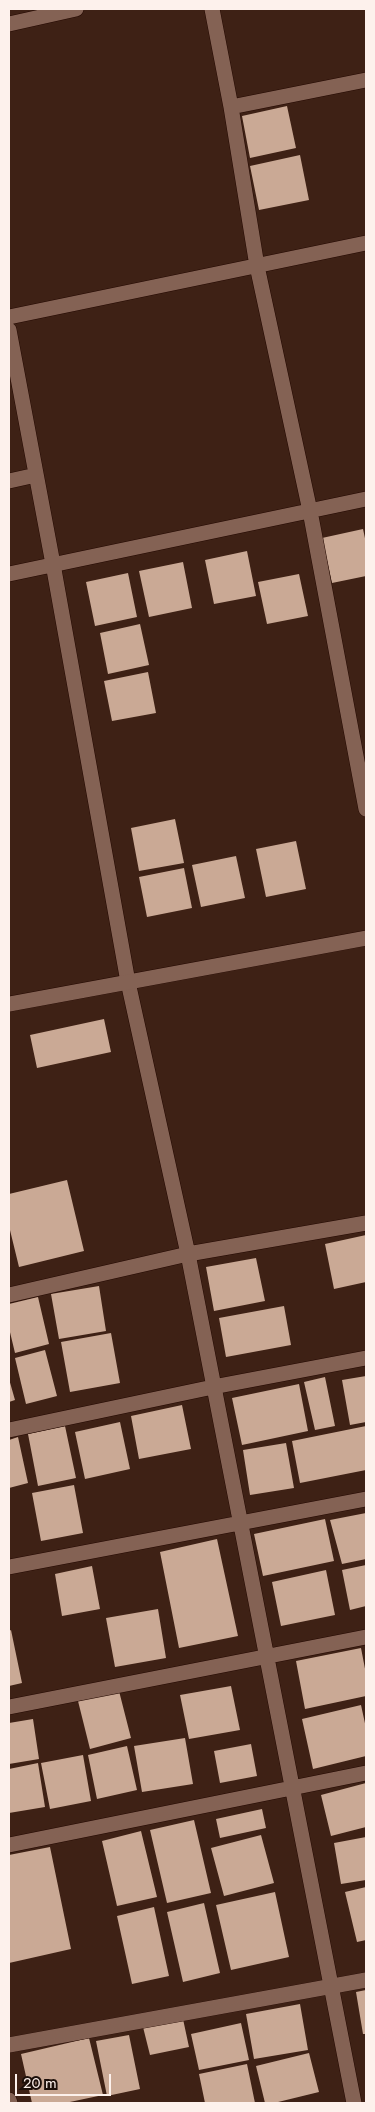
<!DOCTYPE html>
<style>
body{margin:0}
#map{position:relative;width:375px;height:2112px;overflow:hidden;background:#3e2115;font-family:Jost,sans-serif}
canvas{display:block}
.frame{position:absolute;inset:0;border:10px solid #fdf1ec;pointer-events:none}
.scale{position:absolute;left:15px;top:2074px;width:96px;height:22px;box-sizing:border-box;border:2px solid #fdf1ec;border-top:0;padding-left:6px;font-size:15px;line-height:18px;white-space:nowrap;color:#fdf1ec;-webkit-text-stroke:4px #1c0f09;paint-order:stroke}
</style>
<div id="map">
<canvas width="375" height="2112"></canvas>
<div class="frame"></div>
<div class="scale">20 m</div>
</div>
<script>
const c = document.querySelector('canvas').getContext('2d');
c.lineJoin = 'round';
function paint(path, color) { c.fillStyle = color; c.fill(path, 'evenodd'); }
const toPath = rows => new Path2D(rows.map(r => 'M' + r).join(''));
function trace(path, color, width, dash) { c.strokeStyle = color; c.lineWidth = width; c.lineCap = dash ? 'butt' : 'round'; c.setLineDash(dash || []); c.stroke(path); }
paint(toPath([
 [287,106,296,148,250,158,242,116],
 [300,155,309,200,259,210,250,166],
 [363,529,366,543,366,576,332,583,322,538],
 [247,551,256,596,214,604,205,560],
 [183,562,192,608,149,617,139,571],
 [128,573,137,617,95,626,86,582],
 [299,574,308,616,267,624,258,582],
 [140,624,149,665,108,674,100,633],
 [148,672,156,713,112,721,104,681],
 [175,819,184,863,139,871,131,828],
 [296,841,306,889,266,897,256,849],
 [236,856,245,898,201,907,192,865],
 [184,868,192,908,147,917,139,877],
 [104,1019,111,1052,37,1068,30,1035],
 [67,1180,84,1251,19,1267,9,1226,9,1194],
 [366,1235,366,1282,334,1289,325,1244],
 [256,1258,265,1301,214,1311,206,1267],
 [99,1286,106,1331,59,1339,51,1294],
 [38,1297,49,1344,15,1353,9,1328,9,1304],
 [284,1306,291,1345,226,1357,219,1318],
 [111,1333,120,1383,70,1392,61,1342],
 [45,1350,57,1396,26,1404,15,1358],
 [366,1376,366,1422,350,1425,342,1380],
 [325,1377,335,1426,315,1430,304,1382],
 [9,1379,15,1400,9,1402],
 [299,1384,308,1431,242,1445,232,1398],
 [182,1405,191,1449,139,1459,131,1416],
 [120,1422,130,1469,85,1479,75,1432],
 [65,1426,76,1478,38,1486,28,1434],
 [366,1426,366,1470,300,1483,292,1441],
 [18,1437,28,1483,9,1488,9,1440],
 [286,1443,294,1488,250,1495,243,1450],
 [74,1485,83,1533,41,1541,32,1493],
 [366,1513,366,1559,342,1564,330,1520],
 [325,1519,334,1561,263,1576,254,1534],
 [217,1539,238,1636,179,1648,160,1552],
 [366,1565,366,1606,350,1610,342,1570],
 [92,1566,100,1609,62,1616,55,1574],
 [326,1570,335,1615,281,1626,272,1582],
 [158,1609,166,1658,115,1667,106,1618],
 [11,1630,22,1683,9,1686,9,1631],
 [361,1648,366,1674,366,1696,305,1709,296,1661],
 [231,1686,240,1730,189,1739,180,1695],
 [119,1691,131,1738,90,1749,78,1701],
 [361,1705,366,1728,366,1756,313,1769,302,1719],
 [33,1719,39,1759,9,1764,9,1723],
 [185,1738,193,1784,142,1792,134,1746],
 [251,1744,257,1776,220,1783,214,1751],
 [127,1746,137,1790,97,1799,88,1755],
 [83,1755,91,1801,50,1809,41,1763],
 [38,1763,45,1807,9,1813,9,1769],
 [366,1783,366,1827,331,1836,321,1795],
 [262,1809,266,1828,220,1838,216,1819],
 [194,1820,211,1893,167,1903,150,1830],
 [141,1831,157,1897,117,1906,102,1841],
 [261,1835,274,1883,224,1896,211,1848],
 [366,1837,366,1880,341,1884,334,1843],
 [50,1847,71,1949,9,1963,9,1855],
 [366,1887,366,1940,357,1942,345,1892],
 [275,1892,289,1957,231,1970,216,1905],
 [204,1903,220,1973,183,1982,167,1912],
 [154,1907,169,1976,132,1984,117,1916],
 [366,1990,366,2034,363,2034,356,1992],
 [300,2004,308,2050,254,2059,246,2014],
 [183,2019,189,2047,150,2055,143,2027],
 [241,2023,249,2060,199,2070,191,2034],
 [129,2035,140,2089,107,2096,96,2041],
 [89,2038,103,2095,65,2103,32,2103,21,2054],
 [309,2053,319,2092,274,2103,265,2103,256,2066],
 [247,2064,255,2103,205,2103,199,2074]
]), '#caa995');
const minor = toPath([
 [212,9,231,107,257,266,310,511,366,809],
 [9,24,76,9],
 [231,107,366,80],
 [9,317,366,243],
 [9,330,53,564,128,982,188,1254,354,2103],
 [9,481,36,475],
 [9,574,366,499],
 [9,1295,188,1254,366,1223],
 [9,1430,213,1387,366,1358],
 [9,1567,366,1499],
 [9,1707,366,1637],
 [9,1845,366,1773],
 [9,2045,366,1980],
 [9,2100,10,2103]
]);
const tertiary = toPath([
 [9,1004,366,938]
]);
trace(minor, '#240901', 16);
trace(tertiary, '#240901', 16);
trace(minor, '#846254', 15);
trace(tertiary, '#846254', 15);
</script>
